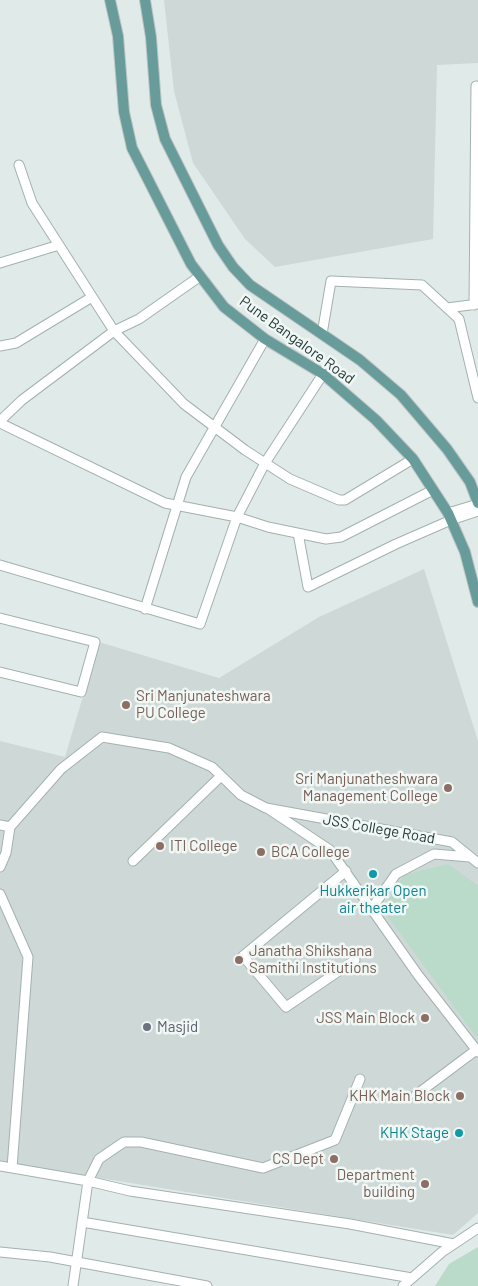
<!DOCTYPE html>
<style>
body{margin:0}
canvas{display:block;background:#e0eae8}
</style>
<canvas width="478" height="1286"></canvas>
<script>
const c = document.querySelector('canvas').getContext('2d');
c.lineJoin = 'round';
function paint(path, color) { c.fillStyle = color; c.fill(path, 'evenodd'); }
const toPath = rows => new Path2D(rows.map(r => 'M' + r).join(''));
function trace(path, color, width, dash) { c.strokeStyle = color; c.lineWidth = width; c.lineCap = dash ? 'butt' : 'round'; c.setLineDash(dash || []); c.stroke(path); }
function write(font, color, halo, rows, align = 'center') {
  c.font = font + ' Barlow,sans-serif'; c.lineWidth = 5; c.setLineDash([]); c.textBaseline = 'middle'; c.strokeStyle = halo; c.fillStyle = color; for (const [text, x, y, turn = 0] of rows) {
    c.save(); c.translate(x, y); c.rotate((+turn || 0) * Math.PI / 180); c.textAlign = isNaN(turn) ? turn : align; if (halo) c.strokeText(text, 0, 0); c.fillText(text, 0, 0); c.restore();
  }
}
paint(toPath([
 [164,0,478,0,478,63,437,65,433,239,275,267,245,239,193,163,174,91],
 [424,569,478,741,478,1213,453,1235,0,1162,0,741,65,757,99,642,219,678,319,617]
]), '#ced9d7');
paint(toPath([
 [448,864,478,886,478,1039,382,909,404,875],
 [478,1247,478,1286,435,1286,449,1264]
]), '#badaca');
const minor = toPath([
 [19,165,32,203,114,331,184,404,245,450,290,479,339,500,345,500,413,459],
 [0,263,59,245],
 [474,305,476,86],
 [447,308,478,304],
 [322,334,331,281,422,285,459,319,478,398],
 [0,346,16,343,92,297],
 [0,421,22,400,114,331,139,319,199,277],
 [0,423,165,503,237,517,268,527,326,539,341,537,433,490],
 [448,513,478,504],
 [298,533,308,587,396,544,451,520,478,511],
 [0,565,200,624,237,517,265,463,323,374],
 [145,609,186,477,265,339],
 [0,618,95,642,81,692,0,672],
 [270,810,330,850,418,975,478,1052],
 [0,825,10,827,61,769,102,737,169,748,212,767,241,795,266,808,452,842,478,863],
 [133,861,221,776],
 [0,867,6,853,10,827],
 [346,871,243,956,286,1007,355,960],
 [0,894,28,957,12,1168],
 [372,908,396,874,434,854,470,857],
 [416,1095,476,1050],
 [0,1166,88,1181,130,1191,350,1224,454,1244],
 [82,1222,412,1278],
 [0,1252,50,1257,207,1286],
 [73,1286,88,1181,99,1159,124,1142,141,1142,263,1168,335,1140,360,1079],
 [403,1286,442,1252,478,1228]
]);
const major = toPath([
 [110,0,118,36,124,112,132,148,191,264,224,307,265,339,323,374,376,420,413,459,448,513,465,552,478,602],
 [145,0,151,37,156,105,165,139,218,245,233,267,250,285,360,360,401,395,447,449,470,482,478,503]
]);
trace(minor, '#a3b1b0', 11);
trace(major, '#bdc4c3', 12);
trace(minor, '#fff', 9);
trace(major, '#679c9b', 10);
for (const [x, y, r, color] of [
 [126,705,5,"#8d6e63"],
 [448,788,5,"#8d6e63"],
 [160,846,5,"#8d6e63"],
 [261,852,5,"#8d6e63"],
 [373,874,5,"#0f9aa8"],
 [239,960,5,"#8d6e63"],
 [425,1018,5,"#8d6e63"],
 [147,1027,5,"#6b7280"],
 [460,1096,5,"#8d6e63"],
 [459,1133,5,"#0f9aa8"],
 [334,1159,5,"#8d6e63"],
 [425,1184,5,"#8d6e63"]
]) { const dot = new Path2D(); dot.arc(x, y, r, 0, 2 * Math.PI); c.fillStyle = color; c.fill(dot); trace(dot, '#f0f7f5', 2); }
write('15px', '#223938', '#f0f7f5', [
 ["Pune Bangalore Road",297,340,36],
 ["JSS College Road",379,829,10]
]);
write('15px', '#785e54', '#f0f7f5', [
 ["Sri Manjunateshwara",136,696,"left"],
 ["PU College",136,713,"left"],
 ["Sri Manjunatheshwara",438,779],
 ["Management College",438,796],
 ["ITI College",170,846,"left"],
 ["BCA College",271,852,"left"],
 ["Janatha Shikshana",249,951,"left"],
 ["Samithi Institutions",249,968,"left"],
 ["JSS Main Block",415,1018],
 ["KHK Main Block",450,1096],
 ["CS Dept",324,1159],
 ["Department",415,1175],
 ["building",415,1192]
], 'right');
write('15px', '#0d838f', '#f0f7f5', [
 ["Hukkerikar Open",373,891],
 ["air theater",373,908],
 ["KHK Stage",449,1133,"right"]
]);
write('15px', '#5b616d', '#f0f7f5', [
 ["Masjid",157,1027]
], 'left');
</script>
